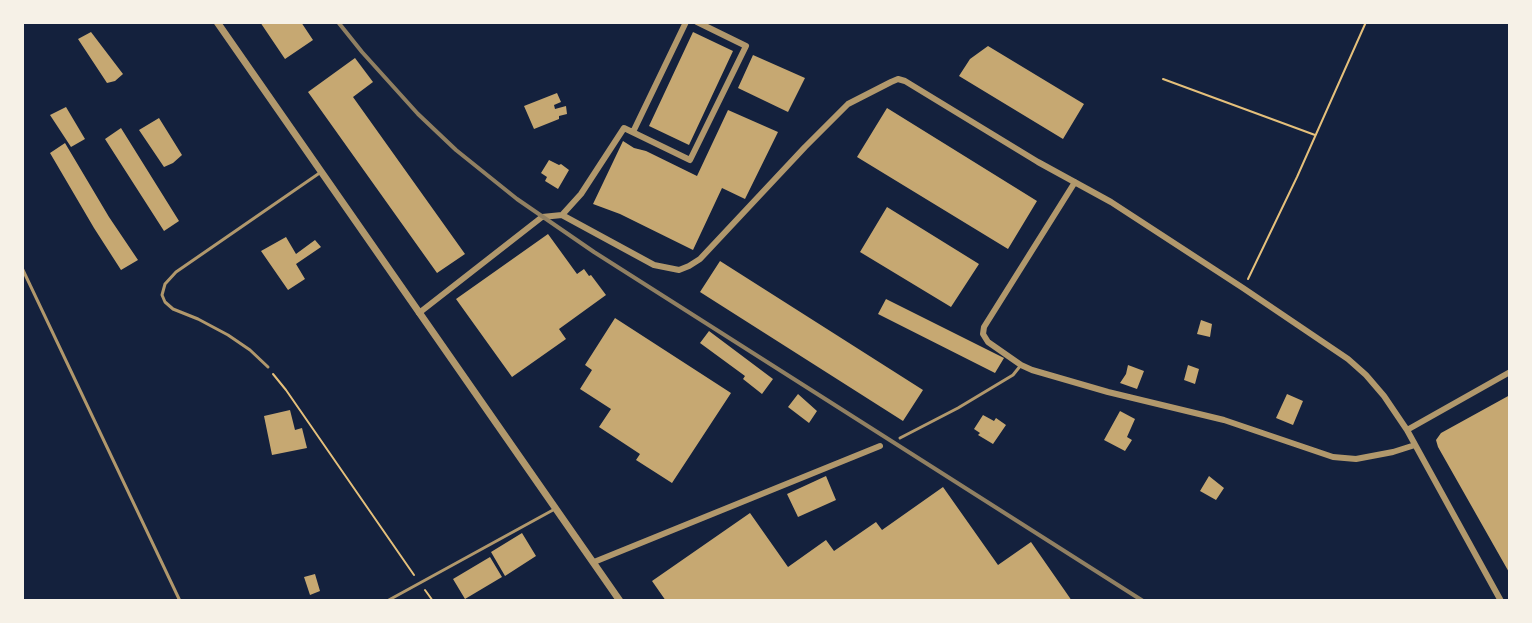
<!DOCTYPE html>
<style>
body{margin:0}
#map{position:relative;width:1532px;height:623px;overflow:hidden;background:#14213d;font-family:"Exo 2",sans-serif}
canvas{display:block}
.frame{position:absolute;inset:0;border:24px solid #f6f1e7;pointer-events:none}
</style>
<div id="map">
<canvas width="1532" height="623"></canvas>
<div class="frame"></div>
</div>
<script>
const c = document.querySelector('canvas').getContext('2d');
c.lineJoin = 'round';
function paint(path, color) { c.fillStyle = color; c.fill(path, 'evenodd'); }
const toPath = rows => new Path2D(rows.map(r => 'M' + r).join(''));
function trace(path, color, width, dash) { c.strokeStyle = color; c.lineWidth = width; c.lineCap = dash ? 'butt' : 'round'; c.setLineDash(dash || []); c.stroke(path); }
paint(toPath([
 [260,22,301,22,313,40,285,59],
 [91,32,123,74,115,81,107,83,78,39],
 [693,32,733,51,689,145,649,126],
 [988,46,1084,104,1063,139,959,76,970,59],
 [753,55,805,78,788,112,738,88],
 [355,58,373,82,353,97,465,254,437,273,308,92],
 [557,93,561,102,554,105,555,109,566,106,567,114,559,116,559,119,534,129,524,106],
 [66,107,85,139,71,147,50,115],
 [887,108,1037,201,1008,249,857,157],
 [728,110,778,132,745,199,722,188,693,250,620,214,593,204,623,141,634,148,646,151,697,176],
 [159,118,182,155,173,163,164,167,139,130],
 [121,128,179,221,164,231,105,139],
 [65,143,109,217,138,260,121,270,94,228,50,153],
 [549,160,559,165,561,164,569,170,558,189,545,181,547,177,541,173],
 [887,207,979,264,951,307,860,252],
 [548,234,577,274,584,269,589,276,591,275,606,295,559,329,566,339,512,377,456,299],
 [286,237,296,254,315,240,321,247,296,264,305,279,288,290,261,251],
 [720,261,923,390,903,421,700,292],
 [886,299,1004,358,995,373,878,314],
 [615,318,731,393,672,483,636,460,640,454,599,427,611,409,580,389,592,370,585,365],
 [1201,320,1212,324,1210,337,1197,334],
 [709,331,773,379,762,394,743,379,745,376,700,343],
 [1128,365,1144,371,1137,389,1120,383,1126,374],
 [1188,365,1199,369,1195,384,1184,380],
 [798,394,817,411,809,423,788,407],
 [1287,394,1303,401,1293,425,1276,418],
 [1510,395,1510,574,1438,447,1436,440,1441,433],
 [290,410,295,430,302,428,307,448,272,455,264,416],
 [1120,411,1135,419,1127,437,1132,440,1125,451,1104,440],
 [983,415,994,421,996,418,1006,425,993,444,978,435,980,433,974,429],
 [826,476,836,500,798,517,787,494],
 [1209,476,1224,488,1216,500,1200,491],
 [943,487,998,565,1031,542,1072,601,666,601,652,581,750,513,788,567,826,540,834,551,876,522,882,530],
 [522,533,536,556,505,576,491,552],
 [490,557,502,577,465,599,453,579],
 [315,574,320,591,310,595,304,577]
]), '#c6a872');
trace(toPath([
 [1163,79,1315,135],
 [1248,279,1297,177,1366,22],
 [273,374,286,390,414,575],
 [425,590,433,601]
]), '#e5c07b', 2);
trace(toPath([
 [22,268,180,601],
 [268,367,250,350,228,335,198,319,173,309,165,302,162,295,165,284,176,272,321,172],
 [900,438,958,408,1013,375,1021,365],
 [387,601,553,510]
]), '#b1986c', 3);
trace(toPath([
 [633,132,686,22],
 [1075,182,984,327,983,334,988,342,1021,365,1032,370,1108,392,1224,420,1333,457,1356,459,1393,452,1415,445],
 [562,215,581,194,624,128,690,160,746,46,697,22],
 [419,313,542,217,562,215,654,265,679,270,689,266,700,259,805,147,848,104,891,82,898,79,905,81,1038,162,1111,202,1243,288,1348,359,1366,375,1384,396,1407,430,1501,601],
 [1407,430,1510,372],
 [594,562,880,446]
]), '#b1986c', 6);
trace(toPath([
 [217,22,620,601]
]), '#b1986c', 7);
trace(toPath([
 [338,22,362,52,418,114,456,150,517,199,594,252,1143,601]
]), '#918062', 4);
</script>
